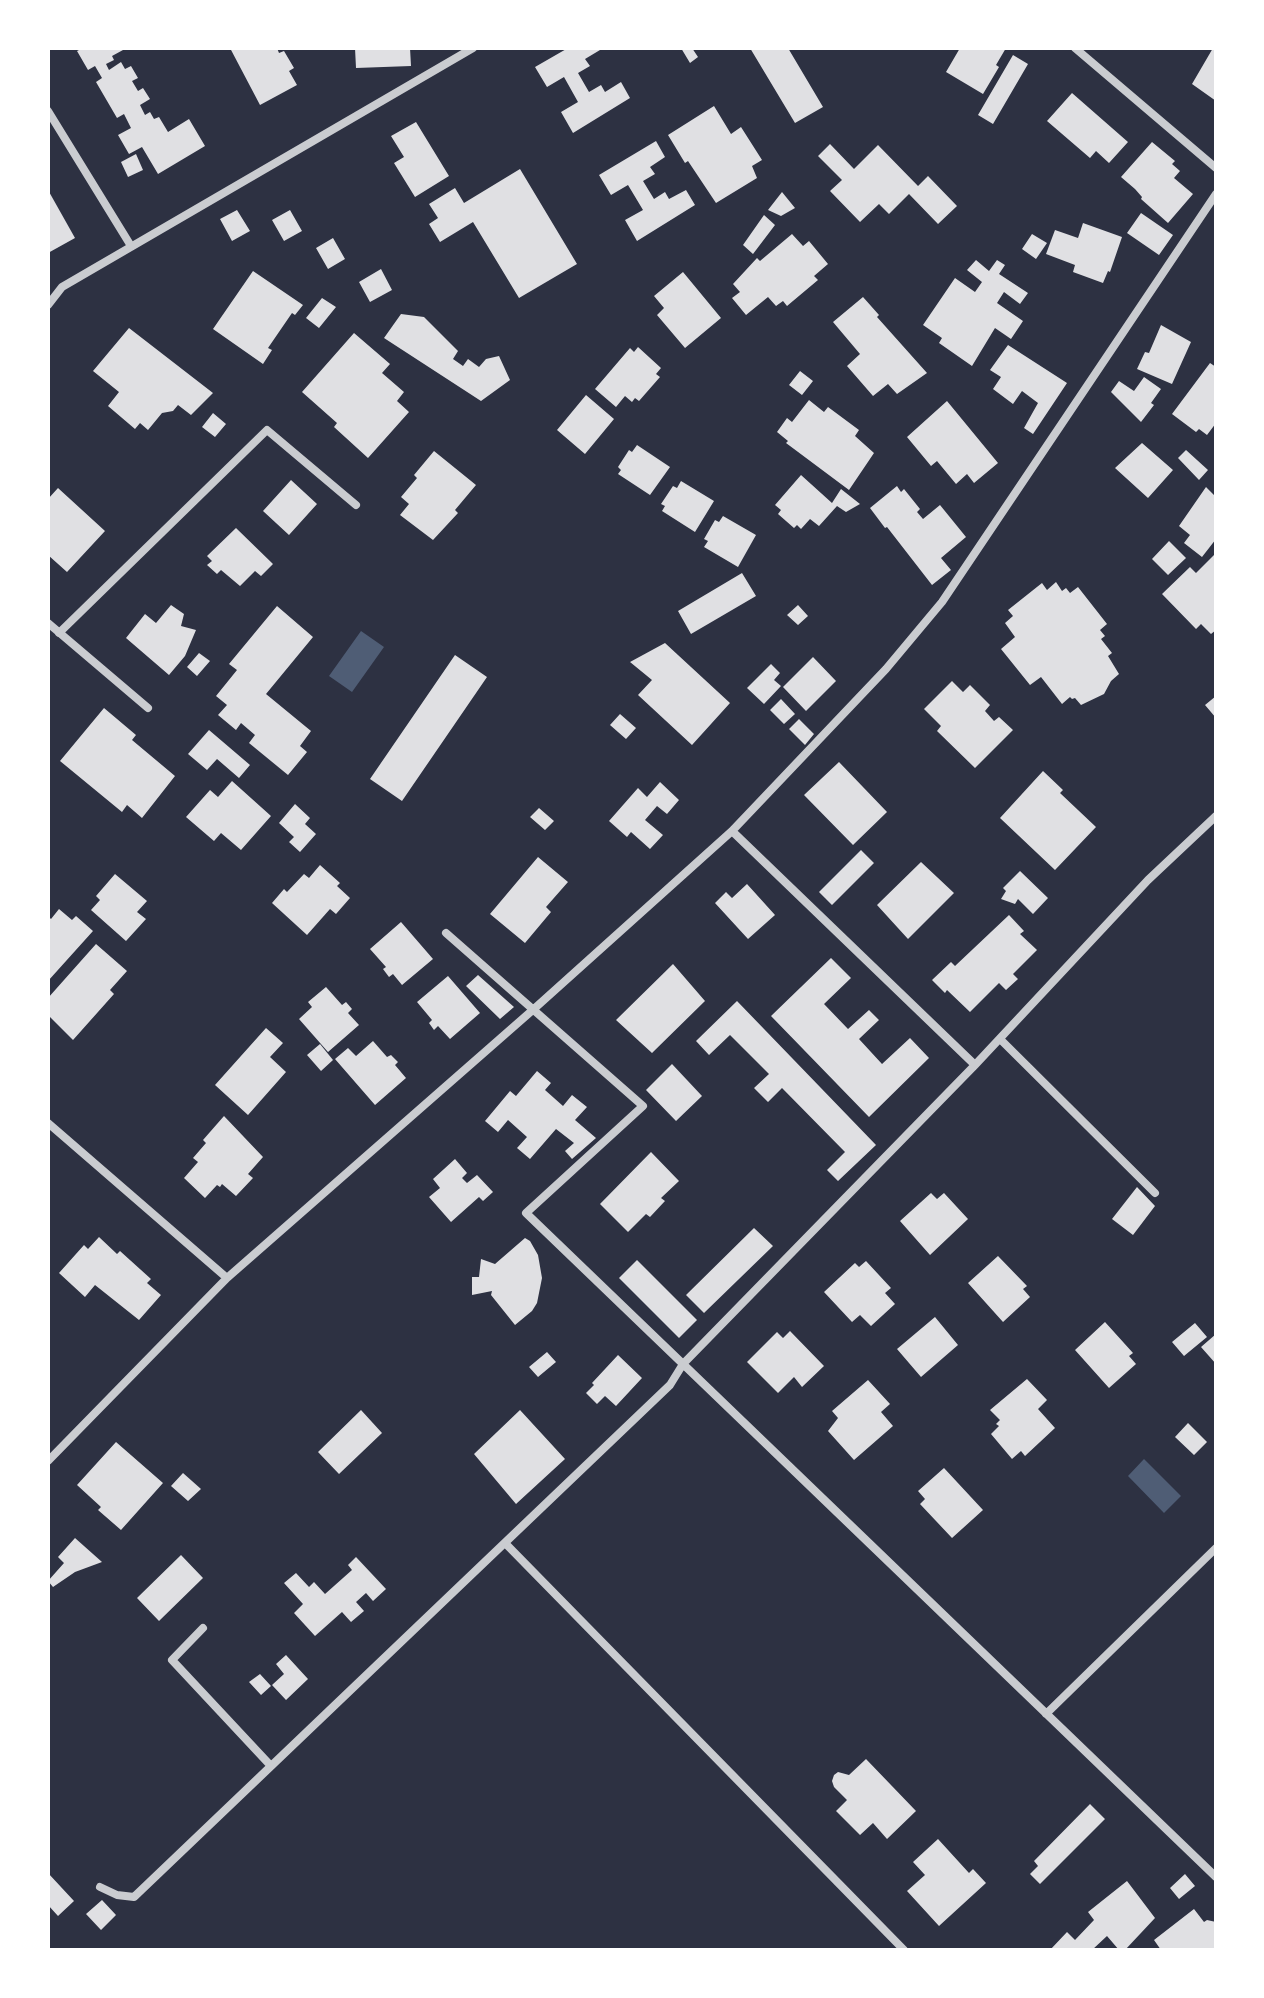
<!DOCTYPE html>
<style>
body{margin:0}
#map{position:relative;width:1264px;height:1998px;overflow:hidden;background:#2d3142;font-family:Inter,sans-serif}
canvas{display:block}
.frame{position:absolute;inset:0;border:50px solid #fff;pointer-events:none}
</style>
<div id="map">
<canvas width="1264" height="1998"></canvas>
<div class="frame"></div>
</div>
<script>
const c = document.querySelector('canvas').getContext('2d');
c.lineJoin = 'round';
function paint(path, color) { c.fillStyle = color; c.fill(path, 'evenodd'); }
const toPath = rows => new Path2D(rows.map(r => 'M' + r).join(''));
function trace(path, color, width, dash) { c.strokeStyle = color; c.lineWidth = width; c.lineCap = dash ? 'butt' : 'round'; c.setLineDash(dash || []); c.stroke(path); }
paint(toPath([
 [361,631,384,647,352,692,329,676],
 [1144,1459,1181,1496,1164,1513,1128,1476]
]), '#4f5d75');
paint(toPath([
 [83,48,121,48,123,50,112,56,114,60,106,64,109,70,121,62,125,69,131,66,138,78,132,81,138,91,143,88,150,99,140,105,145,115,150,112,154,119,159,117,168,132,189,119,205,146,158,174,142,147,129,154,118,135,131,128,124,114,117,118,96,82,102,78,95,66,88,70,77,51],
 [230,48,277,48,279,53,284,51,294,68,289,71,297,85,260,105],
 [355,48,410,48,411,66,356,68],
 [568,48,599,48,600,50,585,59,590,66,578,73,589,92,601,85,605,92,621,82,630,98,573,133,561,112,578,102,564,77,547,87,535,67],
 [681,48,692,48,698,57,690,63],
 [750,48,788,48,823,107,795,123],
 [960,48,1006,48,996,65,999,67,983,94,946,72],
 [1213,48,1216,48,1216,101,1192,84],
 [1013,55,1028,64,993,124,978,115],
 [1072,93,1128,142,1109,163,1096,151,1090,158,1047,121],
 [714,106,731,134,741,127,762,160,752,166,757,178,716,203,688,161,685,163,668,135],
 [416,122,449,176,415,197,394,163,404,157,391,136],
 [656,141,665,157,650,167,655,174,643,181,654,199,665,192,669,199,686,190,695,205,637,241,625,220,643,210,628,185,611,195,599,175],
 [1152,142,1175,161,1172,164,1180,171,1174,178,1193,194,1168,223,1141,199,1142,197,1135,189,1121,177],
 [830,144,854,169,878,145,918,186,928,176,957,206,938,224,909,194,889,214,879,204,860,222,830,191,842,180,818,156],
 [136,154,143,170,128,177,121,162],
 [520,169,577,264,519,298,473,222,440,242,429,224,438,218,429,204,455,188,464,203],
 [48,190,75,238,48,253],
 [782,192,795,208,781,216,768,210],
 [237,210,250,231,232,241,220,219],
 [290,210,302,231,284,241,272,220],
 [1141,213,1173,235,1159,255,1127,233],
 [764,215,775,225,753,254,743,245],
 [1083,223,1122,237,1110,272,1108,271,1103,283,1073,272,1075,265,1046,254,1055,230,1078,238],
 [792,234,803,246,809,241,828,264,814,276,818,280,787,306,783,301,776,306,768,297,746,315,732,298,740,292,733,284,757,258,760,261],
 [1032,234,1047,243,1036,259,1022,249],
 [333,238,345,259,328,269,316,248],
 [976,260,989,271,997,260,1005,265,999,274,1028,293,1020,304,1004,292,997,303,1023,321,1011,339,995,328,972,366,939,343,942,338,923,325,955,278,975,292,982,282,967,270],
 [381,269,392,290,370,302,359,282],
 [253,271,303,305,295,315,292,313,268,348,272,350,263,364,213,329],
 [683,272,721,318,685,348,657,315,664,308,654,296],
 [863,297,879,315,877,317,927,373,897,394,888,384,873,396,847,366,860,354,833,322],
 [322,298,336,307,319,328,306,318],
 [401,314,424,317,458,351,453,359,463,366,468,359,479,367,486,359,499,356,510,380,481,401,384,338],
 [1161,325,1191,342,1172,384,1137,369,1145,352,1149,353],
 [129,328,213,393,191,415,178,405,173,411,162,413,148,430,140,423,135,429,108,406,119,392,93,371],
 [354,333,390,364,382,373,404,392,397,401,409,412,368,458,334,427,337,423,302,392],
 [1008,345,1067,383,1033,434,1024,428,1038,403,1022,391,1013,404,993,389,1001,377,990,370],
 [638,347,661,368,656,374,660,377,639,401,635,398,632,402,625,396,616,407,595,389,630,348,634,352],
 [1210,363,1216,367,1216,423,1207,435,1199,429,1196,432,1172,414],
 [800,371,813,381,802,395,789,385],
 [1144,377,1161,389,1151,403,1154,405,1141,422,1111,392,1119,381,1134,391],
 [586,395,614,419,585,454,557,430],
 [809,400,824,412,828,407,859,430,855,436,874,453,849,490,786,443,788,441,777,432,787,418,792,422],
 [947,401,998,463,974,483,967,474,956,484,937,461,931,466,907,437],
 [213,413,226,424,215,437,202,427],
 [1142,443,1173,470,1148,498,1115,468],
 [637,445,670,467,650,495,618,474,621,470,618,467,629,450,632,452],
 [1186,450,1208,470,1199,480,1178,458],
 [434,451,476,485,455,510,458,513,433,540,400,515,409,504,401,497,417,478,414,475],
 [801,475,832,503,841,489,860,504,846,512,837,506,819,526,810,519,801,529,797,525,794,528,778,514,781,510,775,505],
 [291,480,317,504,289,535,263,511],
 [681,481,714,501,695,532,662,511,665,506,661,504,673,486,677,488],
 [897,486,901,492,904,489,920,509,917,512,923,519,940,505,966,537,941,558,951,570,932,585,887,527,885,528,870,508],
 [1206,487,1216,497,1216,539,1202,557,1184,543,1190,535,1179,526],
 [58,488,105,531,67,572,48,555,48,499],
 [723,516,756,535,738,567,704,547,708,541,704,539,715,520,719,522],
 [236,528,273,564,261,576,255,571,240,586,221,570,217,574,207,565,212,561,207,556],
 [1169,541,1186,558,1168,575,1152,559],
 [1216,553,1216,630,1211,634,1201,624,1196,629,1162,594,1190,567,1196,573],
 [742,573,756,596,691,634,678,611],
 [1056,582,1062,591,1066,588,1070,593,1078,587,1107,624,1100,630,1105,636,1101,639,1112,653,1108,656,1119,674,1111,681,1104,694,1081,705,1075,698,1072,699,1070,697,1062,704,1041,677,1030,685,1001,649,1015,637,1005,623,1013,616,1008,610,1042,583,1047,590],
 [171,605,184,614,181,626,196,630,185,656,169,675,126,638,145,614,156,623],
 [798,605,808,616,798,625,787,615],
 [277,606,313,637,266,694,311,731,300,746,307,752,288,775,249,743,255,735,241,723,236,730,218,715,227,705,216,696,237,670,229,664],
 [665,643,730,703,692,745,638,695,652,680,630,662],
 [199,653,210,661,197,676,187,667],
 [455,655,487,677,402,801,370,779],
 [813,657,836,681,806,711,783,687],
 [771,664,780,673,774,680,781,686,764,704,747,688],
 [952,681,963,692,970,685,990,705,985,711,994,721,999,717,1013,730,975,768,937,731,941,726,924,709],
 [1216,696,1216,718,1205,705],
 [781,699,795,714,784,724,770,710],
 [104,708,136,735,132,740,175,776,142,818,127,805,122,812,60,761],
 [620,714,636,728,626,739,610,725],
 [799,719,814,734,805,745,789,729],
 [209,730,250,765,239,778,217,759,207,770,188,754],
 [839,762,887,812,853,845,804,795],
 [1043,771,1063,790,1060,793,1096,827,1055,870,1000,818],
 [232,781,271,816,241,850,221,833,214,841,186,817,210,790,218,797],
 [660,782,679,800,667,814,657,806,645,820,663,835,650,849,631,832,627,837,609,821,638,788,647,797],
 [295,804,310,818,305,824,316,834,300,852,289,842,294,837,279,823],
 [539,808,554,821,545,830,530,817],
 [861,850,874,863,832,905,819,892],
 [538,857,568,882,546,907,551,912,525,943,490,914],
 [921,862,954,893,908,939,877,905],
 [320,865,340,883,337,886,350,898,336,914,330,909,307,935,272,903,284,889,287,892,304,874,309,878],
 [1020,871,1048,898,1033,914,1018,899,1015,904,1001,899,1006,891,1003,888],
 [115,874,147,901,137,912,146,919,126,941,91,910,100,900,96,896],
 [747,884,775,915,748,939,715,903,726,892,732,898],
 [59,909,72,920,76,916,93,931,48,981,48,916,51,919],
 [1009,915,1024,931,1020,934,1037,950,1013,974,1018,979,1006,990,999,983,970,1012,947,990,945,993,932,980,951,962,955,966],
 [401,922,433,959,402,985,393,974,389,977,383,969,386,967,370,949],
 [96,944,127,971,110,990,114,994,73,1040,48,1015,48,998],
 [831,958,851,978,824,1004,848,1029,869,1010,879,1020,859,1039,882,1064,910,1038,929,1058,869,1117,771,1016],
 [673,964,705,1001,652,1053,616,1020],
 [478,975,514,1007,500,1019,466,986],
 [448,976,480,1013,450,1039,438,1026,434,1030,429,1023,432,1020,417,1002],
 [326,987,342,1005,346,1002,352,1009,348,1013,359,1025,328,1052,299,1019,312,1007,308,1002],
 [737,1001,876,1145,838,1181,827,1170,845,1152,782,1088,768,1102,754,1088,769,1074,730,1035,709,1055,696,1041],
 [266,1028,283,1043,270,1057,286,1072,248,1115,215,1085],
 [373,1041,387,1057,391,1055,398,1062,395,1065,406,1078,375,1105,335,1059,348,1048,356,1056],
 [320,1044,333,1060,321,1071,307,1055],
 [672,1064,702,1096,676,1121,646,1090],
 [537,1071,551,1083,545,1090,563,1106,572,1095,587,1107,575,1120,596,1138,572,1159,565,1151,574,1143,556,1129,530,1159,517,1148,527,1137,508,1120,498,1132,485,1121,510,1091,516,1096],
 [224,1116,263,1157,248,1174,253,1178,236,1196,222,1184,220,1187,217,1185,205,1198,184,1178,198,1162,193,1158,206,1143,203,1140],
 [651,1152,679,1181,661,1198,665,1201,650,1217,646,1214,628,1232,600,1204],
 [455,1159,467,1173,462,1178,467,1183,477,1175,493,1192,483,1201,479,1197,451,1222,429,1197,440,1188,433,1179],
 [1137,1187,1155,1206,1133,1235,1112,1219],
 [931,1193,937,1199,944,1193,968,1219,930,1255,900,1221],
 [754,1228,773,1246,704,1313,686,1295],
 [99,1237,117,1254,120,1251,151,1279,147,1283,161,1295,139,1320,95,1285,85,1297,59,1273,84,1245,88,1249],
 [525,1238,530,1241,538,1255,542,1278,537,1303,532,1311,515,1325,491,1295,492,1291,472,1295,472,1277,479,1277,481,1259,495,1264],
 [998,1256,1027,1286,1023,1289,1030,1297,1003,1322,968,1283],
 [637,1260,697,1320,679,1338,619,1278],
 [866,1261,891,1288,885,1293,895,1304,871,1326,860,1315,852,1322,824,1292,855,1263,859,1267],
 [935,1317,958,1345,921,1377,897,1349],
 [1105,1322,1133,1353,1129,1356,1136,1364,1109,1388,1075,1350],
 [1195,1323,1207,1337,1184,1356,1172,1342],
 [790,1331,824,1366,802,1387,794,1377,778,1393,747,1362,777,1332,783,1338],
 [1216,1334,1216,1364,1201,1347],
 [547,1352,556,1362,538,1377,529,1367],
 [618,1355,642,1378,616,1406,605,1396,597,1404,586,1393,594,1385,592,1383],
 [1027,1379,1047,1400,1038,1409,1055,1428,1025,1456,1021,1451,1012,1459,991,1434,999,1426,996,1424,1000,1420,990,1410],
 [868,1380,890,1404,881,1412,893,1426,854,1460,828,1431,838,1418,832,1411],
 [361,1410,382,1433,339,1474,318,1452],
 [520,1410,565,1459,516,1504,474,1454],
 [1188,1423,1207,1442,1194,1455,1175,1437],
 [116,1442,163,1483,121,1530,98,1510,101,1507,77,1485],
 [944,1468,983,1510,952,1538,920,1504,925,1499,918,1491],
 [183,1473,201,1489,188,1501,171,1486],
 [75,1538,102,1562,75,1572,53,1587,48,1581,64,1563,58,1557],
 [181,1555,203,1578,159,1621,137,1598],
 [356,1557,386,1589,373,1601,366,1593,356,1602,364,1611,351,1622,342,1612,315,1636,294,1613,303,1604,284,1583,296,1573,309,1587,314,1582,325,1594,352,1570,348,1565],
 [286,1655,308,1679,286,1700,272,1685,284,1674,276,1664],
 [260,1674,271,1686,261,1695,249,1682],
 [866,1759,916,1811,887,1839,873,1823,860,1835,836,1811,847,1800,834,1787,832,1781,834,1775,838,1772,849,1775],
 [1090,1804,1105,1819,1040,1884,1030,1874,1038,1866,1034,1861],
 [938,1839,969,1873,973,1869,986,1883,939,1926,907,1891,925,1875,913,1862],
 [48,1873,74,1901,58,1916,48,1905],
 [1185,1874,1195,1886,1179,1899,1170,1888],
 [1127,1881,1155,1918,1125,1950,1119,1950,1107,1936,1092,1950,1050,1950,1067,1932,1075,1940,1094,1920,1088,1912],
 [102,1900,116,1915,101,1930,86,1914],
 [1194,1909,1204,1922,1207,1920,1216,1922,1216,1950,1161,1950,1154,1940]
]), '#e0e0e3');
trace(toPath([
 [1075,48,1216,168],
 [48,111,131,246],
 [48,305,62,287,473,48],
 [48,623,148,708],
 [59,633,267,430,356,505],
 [1216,816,1148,880,975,1065,683,1364,1216,1877],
 [732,831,975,1065],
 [1000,1039,1155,1193],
 [48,1123,227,1278],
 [48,1461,227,1278,535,1008,732,831,886,669,942,602,1216,194],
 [505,1543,904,1950],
 [203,1628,172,1660,271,1766],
 [1046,1714,1216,1548],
 [100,1887,117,1895,134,1897,670,1385,683,1364,526,1213,643,1106,446,933]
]), '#caccd0', 8);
</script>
